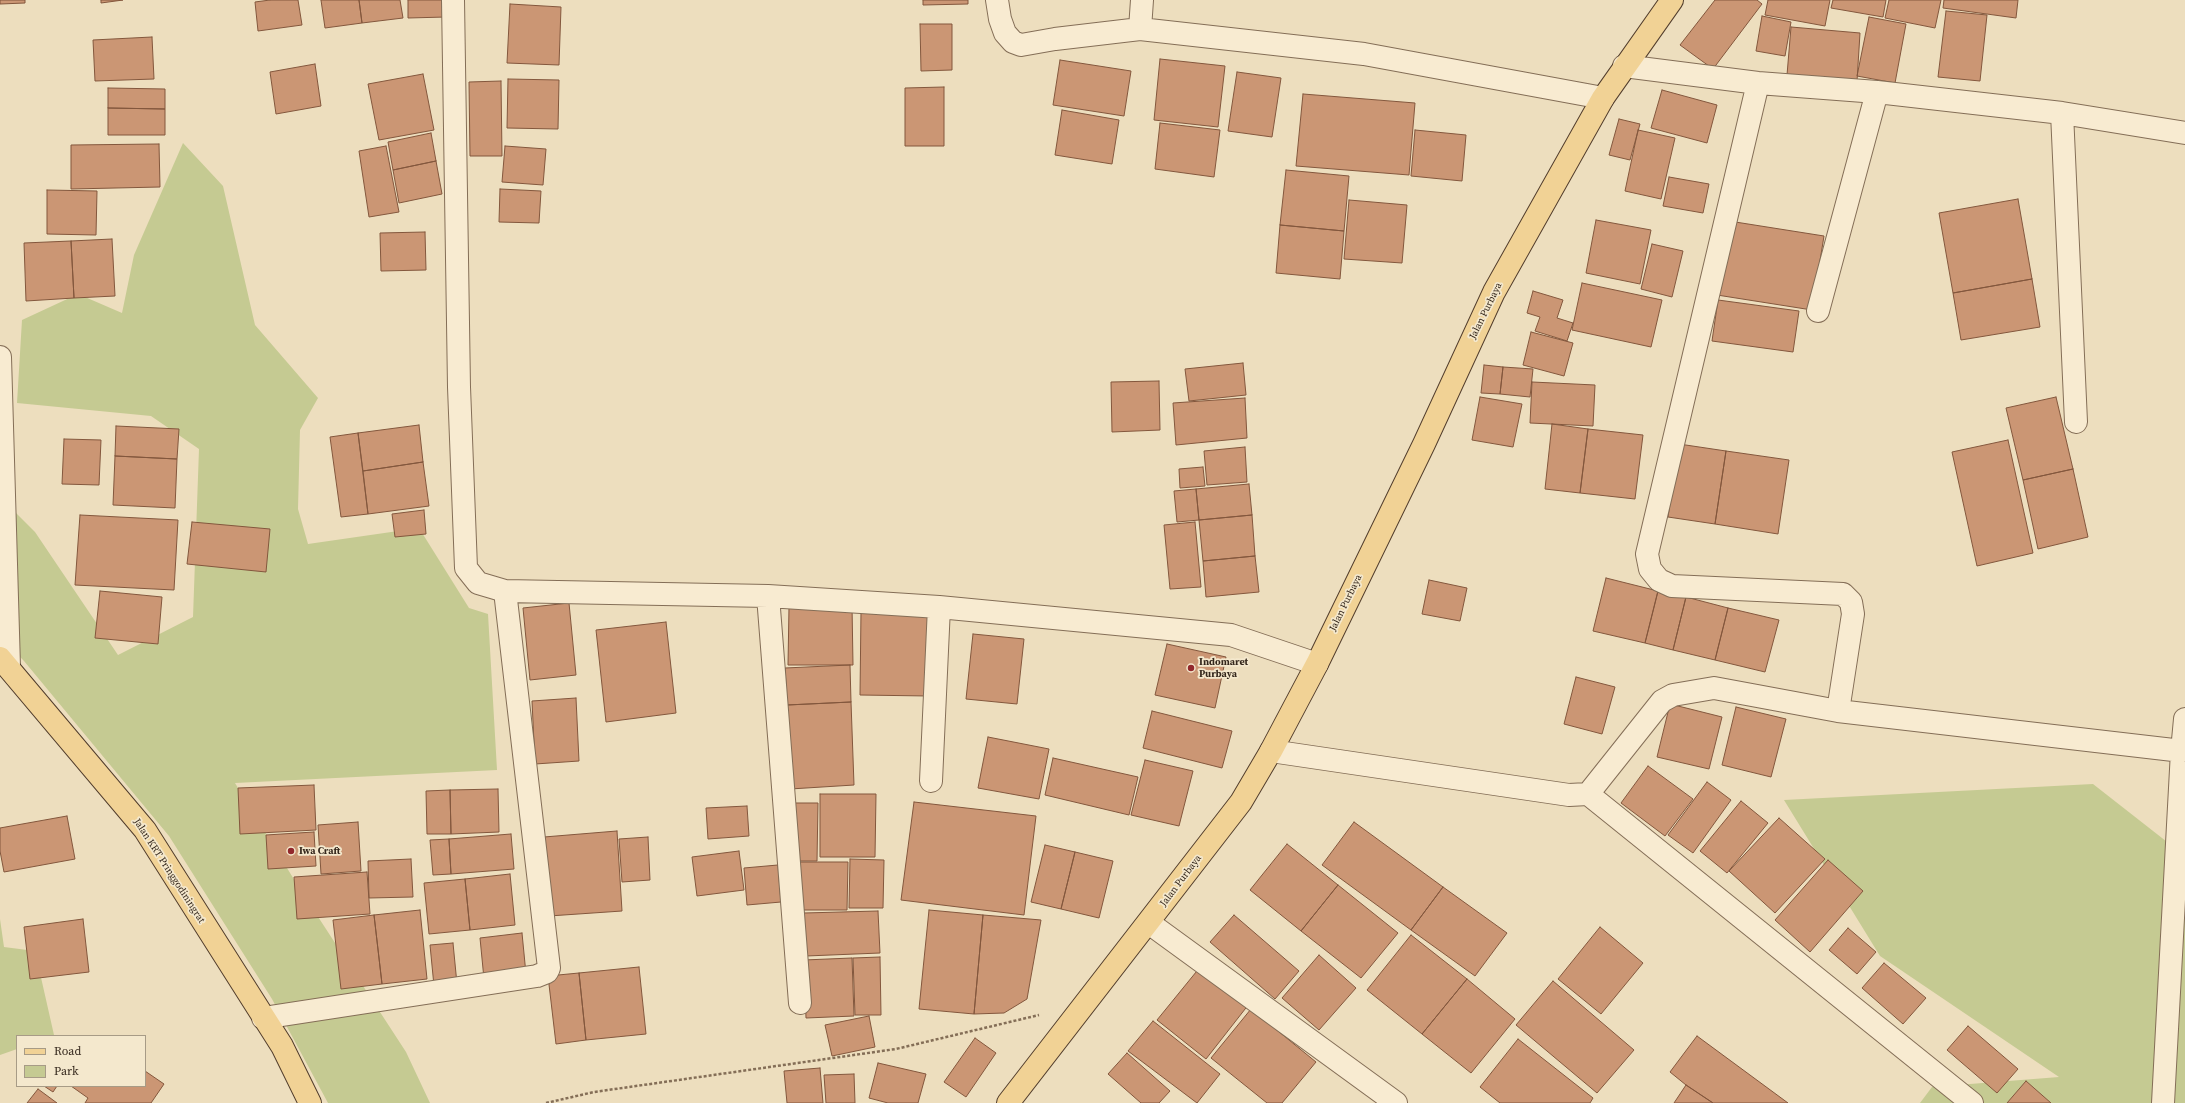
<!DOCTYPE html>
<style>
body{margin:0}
#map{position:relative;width:2185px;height:1103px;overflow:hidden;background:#eddebe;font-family:"Source Serif 4",serif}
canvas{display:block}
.legend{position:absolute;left:16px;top:1035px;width:130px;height:52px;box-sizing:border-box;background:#f4e8cd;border:1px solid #a79b86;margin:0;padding:5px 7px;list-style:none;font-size:12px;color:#34271c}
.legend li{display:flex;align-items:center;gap:8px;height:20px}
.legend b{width:20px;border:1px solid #a79b86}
</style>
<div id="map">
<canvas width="2185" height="1103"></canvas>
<ul class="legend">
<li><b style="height:5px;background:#f1d295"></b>Road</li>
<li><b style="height:11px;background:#c5ca92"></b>Park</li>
</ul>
</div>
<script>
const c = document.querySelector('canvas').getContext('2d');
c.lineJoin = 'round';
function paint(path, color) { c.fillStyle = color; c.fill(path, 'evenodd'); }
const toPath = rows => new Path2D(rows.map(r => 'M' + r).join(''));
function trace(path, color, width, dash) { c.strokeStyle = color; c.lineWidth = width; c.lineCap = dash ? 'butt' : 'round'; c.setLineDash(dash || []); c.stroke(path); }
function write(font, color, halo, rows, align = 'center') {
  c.font = font + ' "Source Serif 4",serif'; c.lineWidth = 3.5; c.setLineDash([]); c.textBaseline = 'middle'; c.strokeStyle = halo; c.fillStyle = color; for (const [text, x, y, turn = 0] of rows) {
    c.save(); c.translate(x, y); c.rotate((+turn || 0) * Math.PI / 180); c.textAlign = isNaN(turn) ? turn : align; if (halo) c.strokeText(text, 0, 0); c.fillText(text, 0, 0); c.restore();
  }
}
paint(toPath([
 [183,143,223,186,255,325,318,398,300,430,298,509,308,544,419,528,469,608,488,614,497,770,235,783,298,886,406,1052,430,1103,328,1103,272,999,169,836,24,661,0,636,0,497,35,532,118,655,193,617,199,449,151,416,17,403,22,320,78,294,122,313,134,255],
 [2093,784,2185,856,2185,1103,1920,1103,1932,1087,2059,1077,1880,956,1784,800],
 [0,919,4,947,35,951,54,1035,17,1036,17,1049,0,1055]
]), '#c5ca92');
const building = toPath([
 [0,0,25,0,25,3,0,4,0,0],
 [101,0,123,0,101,3,101,0],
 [270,0,298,0,302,25,258,31,255,2,270,0],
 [321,0,359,0,362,23,325,28,321,0],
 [359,0,400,0,403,18,362,23,359,0],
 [408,0,445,0,446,17,408,18,408,0],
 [923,0,968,0,968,4,923,5,923,0],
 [1715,0,1757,0,1762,4,1713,69,1680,45,1715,0],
 [1768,0,1830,0,1825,26,1765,15,1768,0],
 [1833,0,1886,0,1883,17,1831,8,1833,0],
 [1889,0,1941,0,1935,28,1885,18,1889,0],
 [1944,0,2018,0,2016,18,1943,8,1944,0],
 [510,4,561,7,559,65,507,63,510,4],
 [1946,11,1987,15,1980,81,1938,77,1946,11],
 [1762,16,1791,22,1785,56,1756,51,1762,16],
 [1869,17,1906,24,1895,83,1857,76,1869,17],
 [920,24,952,24,952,70,921,71,920,24],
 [1791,27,1860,33,1857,81,1787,75,1791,27],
 [152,37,154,79,95,81,93,40,152,37],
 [1160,59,1225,66,1218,127,1154,120,1160,59],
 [1060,60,1131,71,1124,116,1053,105,1060,60],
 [315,64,321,106,276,114,270,72,315,64],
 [1237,72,1281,78,1272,137,1228,131,1237,72],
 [423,74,434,130,379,140,368,84,423,74],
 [508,79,559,80,558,129,507,128,508,79],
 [501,81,502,156,470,156,469,82,501,81],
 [944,87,944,146,905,146,905,88,944,87],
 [108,88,165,89,165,109,108,108,108,88],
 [1662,90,1717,105,1707,143,1651,128,1662,90],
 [1303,94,1415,103,1409,175,1296,166,1303,94],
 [108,108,165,109,165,135,108,135,108,108],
 [1062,110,1119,120,1112,164,1055,155,1062,110],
 [1619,119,1640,124,1630,160,1609,155,1619,119],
 [1160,123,1220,130,1214,177,1155,169,1160,123],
 [1415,130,1466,135,1462,181,1411,176,1415,130],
 [1638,130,1675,138,1661,199,1625,191,1638,130],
 [431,133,436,161,393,170,388,142,431,133],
 [159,144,160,187,71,189,71,145,159,144],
 [386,146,399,212,369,217,359,151,386,146],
 [505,146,546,149,543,185,502,182,505,146],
 [436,161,442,194,399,203,393,170,436,161],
 [1286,170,1349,176,1344,231,1280,225,1286,170],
 [1669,177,1709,184,1703,213,1663,206,1669,177],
 [500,189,541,191,539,223,499,222,500,189],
 [47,190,97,191,96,235,47,234,47,190],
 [2018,199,2032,279,1953,293,1939,213,2018,199],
 [1349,200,1407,205,1402,263,1344,259,1349,200],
 [1596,220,1651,230,1640,284,1586,273,1596,220],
 [1729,221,1824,236,1812,310,1717,295,1729,221],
 [1280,225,1344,231,1340,279,1276,273,1280,225],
 [425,232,426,270,381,271,380,233,425,232],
 [112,239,115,296,74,298,71,241,112,239],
 [71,241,74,298,26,301,24,243,71,241],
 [1652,244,1683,251,1672,297,1641,289,1652,244],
 [2032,279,2040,327,1961,340,1953,293,2032,279],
 [1582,283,1662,300,1651,347,1572,330,1582,283],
 [1533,291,1563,300,1557,318,1573,323,1567,341,1535,331,1540,317,1527,313,1533,291],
 [1718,300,1799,311,1793,352,1712,341,1718,300],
 [1531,332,1573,343,1564,376,1523,365,1531,332],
 [1243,363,1246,395,1189,401,1185,369,1243,363],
 [1484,365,1503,367,1500,394,1481,393,1484,365],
 [1503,367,1533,369,1530,397,1500,394,1503,367],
 [1159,381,1160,430,1112,432,1111,382,1159,381],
 [1532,382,1595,385,1593,426,1530,423,1532,382],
 [1480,397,1522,404,1513,447,1472,440,1480,397],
 [2056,397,2073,469,2023,480,2006,408,2056,397],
 [1245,398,1247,438,1176,445,1173,403,1245,398],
 [1552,424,1588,429,1580,493,1545,489,1552,424],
 [419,425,423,462,363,471,358,433,419,425],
 [116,426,179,429,177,459,115,456,116,426],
 [1588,429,1643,435,1635,499,1580,493,1588,429],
 [358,433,368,514,341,517,330,437,358,433],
 [64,439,101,440,99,485,62,484,64,439],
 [2008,440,2033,553,1977,566,1952,452,2008,440],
 [1679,444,1726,451,1715,524,1668,517,1679,444],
 [1245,447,1247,482,1207,485,1204,451,1245,447],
 [1726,451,1789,460,1778,534,1715,524,1726,451],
 [115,456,177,459,175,508,113,505,115,456],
 [423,462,429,506,368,514,363,471,423,462],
 [1203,467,1205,486,1180,488,1179,469,1203,467],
 [2073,469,2088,537,2038,549,2023,480,2073,469],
 [1249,484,1252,515,1199,520,1196,489,1249,484],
 [1196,489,1199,520,1177,522,1174,491,1196,489],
 [424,510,426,534,395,537,392,514,424,510],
 [80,515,178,520,174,590,75,585,80,515],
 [1252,515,1255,556,1203,561,1199,520,1252,515],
 [192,522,270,529,266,572,187,564,192,522],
 [1195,522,1201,587,1170,589,1164,525,1195,522],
 [1255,556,1259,592,1206,597,1203,561,1255,556],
 [1606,578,1658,591,1645,643,1593,631,1606,578],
 [1429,580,1467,588,1460,621,1422,614,1429,580],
 [100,591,162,597,158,644,95,638,100,591],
 [1658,591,1686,597,1673,650,1645,643,1658,591],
 [1686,597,1728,608,1715,660,1673,650,1686,597],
 [569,603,576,675,530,680,523,608,569,603],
 [852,605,853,665,788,665,789,607,852,605],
 [1728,608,1779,620,1765,672,1715,660,1728,608],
 [861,612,930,613,928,696,860,695,861,612],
 [666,622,676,713,606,722,596,630,666,622],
 [973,634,1024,639,1017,704,966,699,973,634],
 [1167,644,1226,657,1215,708,1155,695,1167,644],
 [850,665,851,702,787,705,785,668,850,665],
 [1576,677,1615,687,1602,734,1564,724,1576,677],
 [576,698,579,761,535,764,532,701,576,698],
 [851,702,854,785,790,789,787,705,851,702],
 [1670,704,1722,717,1709,769,1657,757,1670,704],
 [1736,707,1786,719,1771,777,1722,765,1736,707],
 [1152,711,1232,731,1222,768,1143,748,1152,711],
 [988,737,1049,749,1039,799,978,788,988,737],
 [1053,758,1138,777,1129,815,1045,795,1053,758],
 [1145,760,1193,771,1179,826,1131,815,1145,760],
 [1648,766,1693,799,1665,836,1621,803,1648,766],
 [1707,782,1731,800,1693,853,1668,835,1707,782],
 [314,785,316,830,240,834,238,788,314,785],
 [498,789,499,832,451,834,450,790,498,789],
 [450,790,451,834,427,834,426,791,450,790],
 [820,794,876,794,875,857,820,857,820,794],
 [1741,801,1768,823,1727,873,1700,851,1741,801],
 [914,802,1036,816,1024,915,901,900,914,802],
 [789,803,818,803,817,861,789,861,789,803],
 [747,806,749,836,708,839,706,808,747,806],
 [67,816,75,859,4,872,0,851,0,828,67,816],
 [1779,818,1825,859,1775,913,1729,871,1779,818],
 [358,822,361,871,321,874,318,825,358,822],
 [1354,822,1443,887,1411,930,1322,865,1354,822],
 [617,831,622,911,549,916,544,837,617,831],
 [314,832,316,866,268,869,266,835,314,832],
 [511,834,514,869,451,874,449,839,511,834],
 [648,837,650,880,622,882,619,839,648,837],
 [449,839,451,874,433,875,430,840,449,839],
 [1287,844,1338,885,1301,931,1250,890,1287,844],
 [1045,845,1075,852,1061,909,1031,902,1045,845],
 [739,851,744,890,697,896,692,857,739,851],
 [1075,852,1113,861,1099,918,1061,909,1075,852],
 [411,859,413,897,369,898,368,861,411,859],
 [850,859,884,860,883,908,849,908,850,859],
 [1828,860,1863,891,1810,952,1775,920,1828,860],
 [794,862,848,862,847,910,793,910,794,862],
 [778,865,781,902,747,905,744,868,778,865],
 [367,872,370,914,297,919,294,877,367,872],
 [510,874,515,925,470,930,465,879,510,874],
 [465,879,470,930,429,934,424,883,465,879],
 [1338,885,1398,933,1361,978,1301,931,1338,885],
 [1443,887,1507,933,1475,976,1411,930,1443,887],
 [420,910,427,979,382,984,374,915,420,910],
 [929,910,983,915,974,1014,919,1009,929,910],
 [878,911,880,953,806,956,804,913,878,911],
 [374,915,382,984,341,989,333,920,374,915],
 [983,915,1041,920,1027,999,1004,1013,974,1014,983,915],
 [1234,915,1299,971,1275,999,1210,942,1234,915],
 [83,919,89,972,30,979,24,927,83,919],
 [1600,927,1643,963,1601,1014,1558,979,1600,927],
 [1848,928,1876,952,1857,974,1829,950,1848,928],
 [522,933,526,974,484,979,480,938,522,933],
 [1411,935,1467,979,1422,1034,1367,990,1411,935],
 [453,943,457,984,434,986,430,945,453,943],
 [1319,955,1356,988,1319,1030,1282,998,1319,955],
 [880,957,881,1015,855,1015,853,958,880,957],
 [852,958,854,1016,806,1018,804,960,852,958],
 [1884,963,1926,998,1903,1024,1862,988,1884,963],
 [1201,966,1249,1004,1206,1059,1157,1020,1201,966],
 [639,967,646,1034,586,1040,579,973,639,967],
 [579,973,586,1040,556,1044,548,976,579,973],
 [1467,979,1515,1019,1471,1073,1422,1034,1467,979],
 [1553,981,1634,1050,1597,1093,1516,1025,1553,981],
 [1251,1009,1316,1062,1282,1103,1267,1103,1211,1058,1251,1009],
 [869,1016,875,1047,832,1056,825,1025,869,1016],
 [1153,1021,1220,1074,1197,1103,1128,1051,1153,1021],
 [1968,1026,2018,1069,1997,1093,1947,1050,1968,1026],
 [1697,1036,1788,1103,1713,1103,1686,1085,1670,1072,1697,1036],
 [975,1038,996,1053,966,1097,944,1082,975,1038],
 [1518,1039,1593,1098,1590,1103,1500,1103,1480,1087,1518,1039],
 [1127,1053,1170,1091,1159,1103,1141,1103,1108,1074,1127,1053],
 [878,1063,926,1074,918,1103,888,1103,869,1098,878,1063],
 [820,1068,823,1103,787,1103,784,1071,820,1068],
 [145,1071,164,1084,151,1103,85,1103,88,1098,71,1086,145,1086,145,1071],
 [854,1074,855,1103,826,1103,824,1075,854,1074],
 [2026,1081,2051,1103,2007,1103,2026,1081],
 [1686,1085,1713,1103,1674,1103,1686,1085],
 [44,1086,57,1086,53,1092,44,1086],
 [38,1089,57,1103,27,1103,38,1089]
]);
paint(building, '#cb9674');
trace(building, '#83573d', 1);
const minor = toPath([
 [453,0,459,387,466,568,478,583,505,591,768,596,939,607,1231,635,1317,664],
 [997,0,1000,19,1005,33,1013,42,1021,45,1055,39,1140,29,1364,54,1603,98],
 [1140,29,1142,0],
 [1624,66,1758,83,1877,92,2062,113,2185,133],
 [1758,83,1647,554,1650,569,1659,580,1672,586,1843,594,1851,602,1853,614,1838,711],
 [2062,113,2076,422],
 [1818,311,1877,92],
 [0,357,9,667],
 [768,596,800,1003],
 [1271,751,1569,795,1588,794,1662,701,1673,695,1714,688,1838,711,2182,751,2185,719],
 [931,781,939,607],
 [1588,794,1972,1103],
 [1149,923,1396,1103],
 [263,1018,537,976,547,972,549,968,505,591],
 [2163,1103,2182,751]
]);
const major = toPath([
 [0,658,145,830,282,1046,310,1103],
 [1008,1103,1241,802,1271,751,1317,664,1424,444,1494,292,1603,98,1672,0]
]);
trace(minor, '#846e57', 24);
trace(major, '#523d2c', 24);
trace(toPath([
 [546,1103,594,1092,896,1049,1039,1015]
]), '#846e57', 2.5, [3, 2]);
trace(minor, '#f8ebd1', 22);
trace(major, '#f1d295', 22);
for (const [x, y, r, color] of [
 [1191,668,4,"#92282c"],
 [291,851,4,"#92282c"]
]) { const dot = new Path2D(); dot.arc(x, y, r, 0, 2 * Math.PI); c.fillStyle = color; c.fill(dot); trace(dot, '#f4e8cd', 1.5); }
write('10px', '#34271c', '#f4e8cd', [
 ["Jalan Purbaya",1486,311,-64],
 ["Jalan Purbaya",1346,603,-64],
 ["Jalan KRT Pringgodiningrat",169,871,57],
 ["Jalan Purbaya",1181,881,-53]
]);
write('bold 10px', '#34271c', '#f4e8cd', [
 ["Indomaret",1199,662],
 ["Purbaya",1199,674],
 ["Iwa Craft",299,851]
], 'left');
</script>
